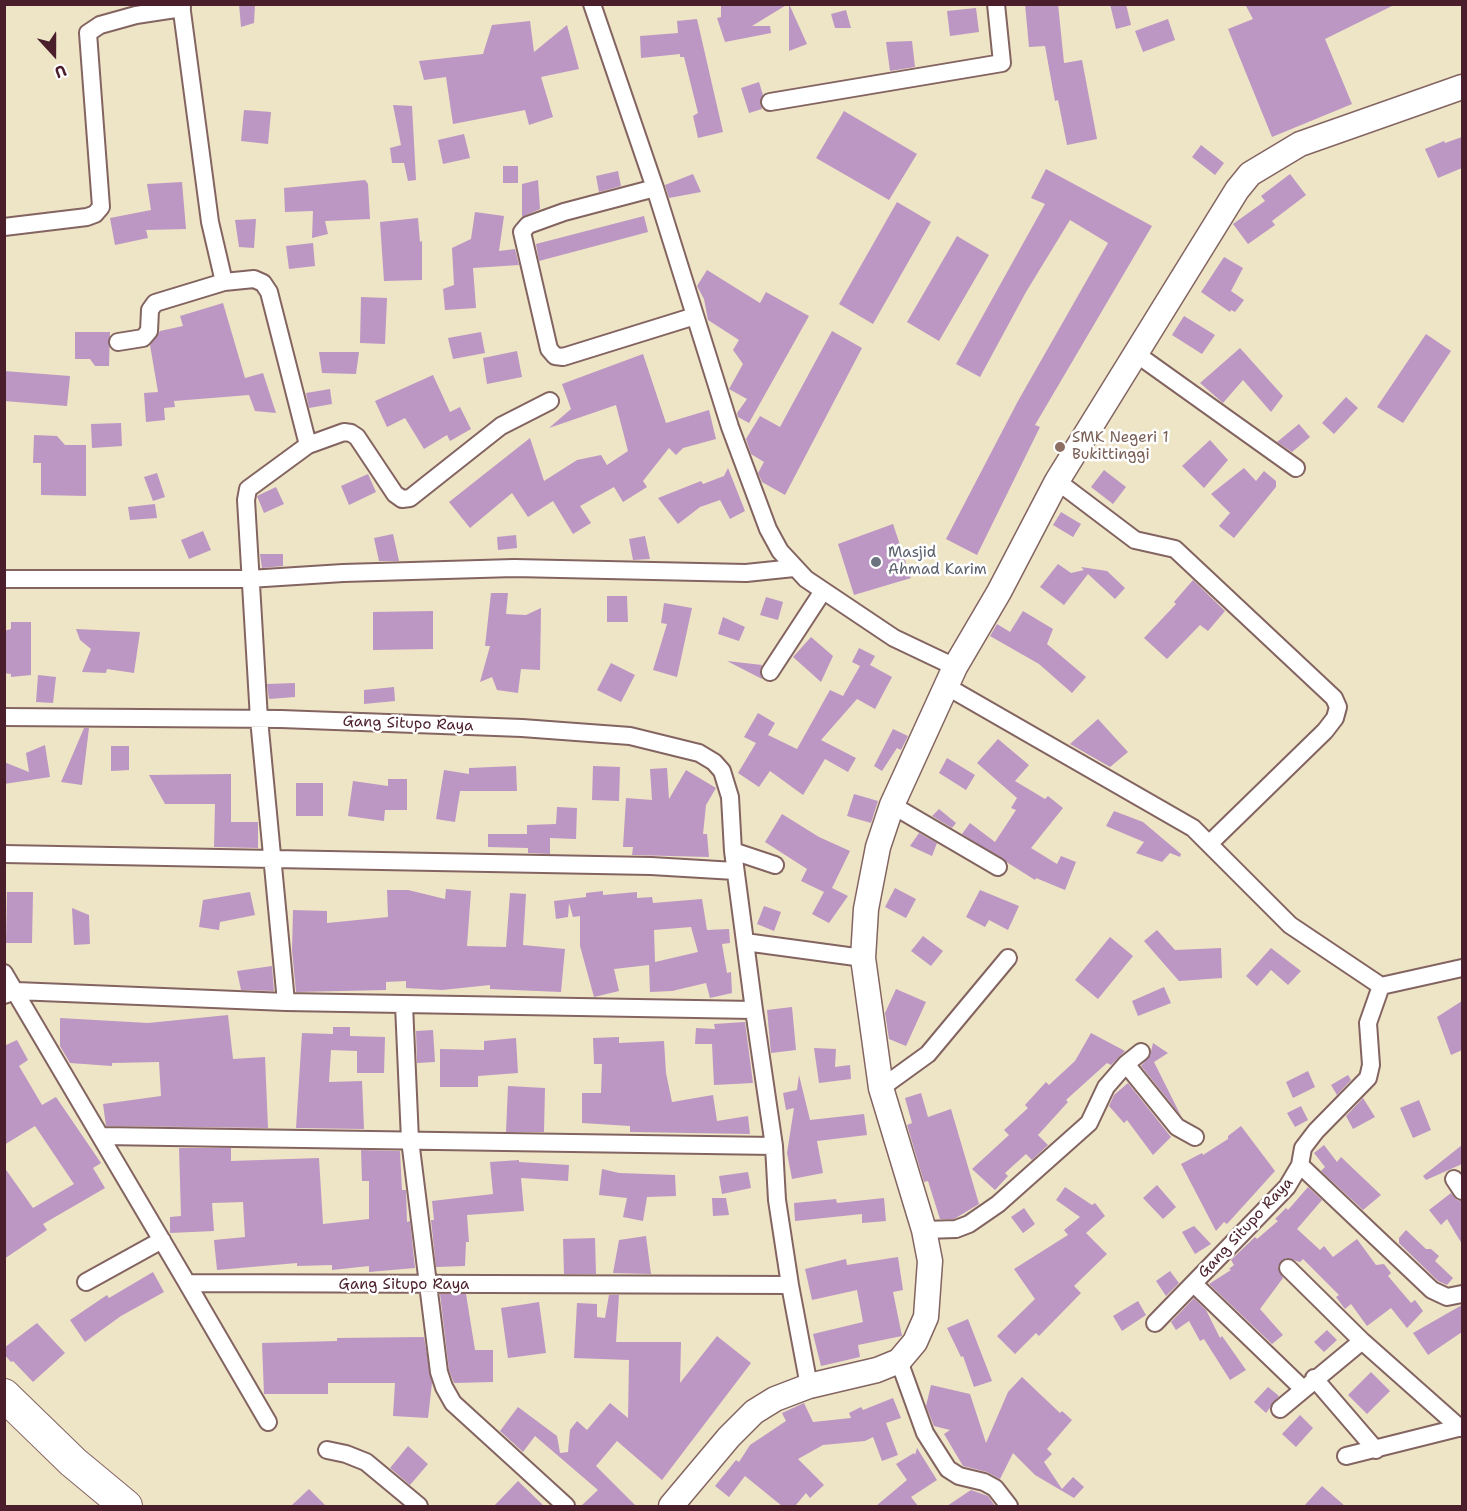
<!DOCTYPE html>
<style>
body{margin:0}
#map{position:relative;width:1467px;height:1511px;overflow:hidden;background:#eee4c6;font-family:"Shantell Sans",sans-serif}
canvas{display:block}
.frame{position:absolute;inset:0;border:6px solid #4a1f2b;pointer-events:none}
.north{position:absolute;left:24px;top:24px;width:60px;height:60px;-webkit-text-stroke:4px #fff;paint-order:stroke;rotate:159deg;font-size:16px;font-weight:700;line-height:24px;text-align:center;color:#4a1f2b}
.north::after{content:'';display:block;margin:auto;width:21px;height:27px;background:#4a1f2b;clip-path:polygon(50% 0,100% 100%,50% 72%,0 100%)}
</style>
<div id="map">
<canvas width="1467" height="1511"></canvas>
<div class="frame"></div>
<div class="north">U</div>
</div>
<script>
const c = document.querySelector('canvas').getContext('2d');
c.lineJoin = 'round';
function paint(path, color) { c.fillStyle = color; c.fill(path, 'evenodd'); }
const toPath = rows => new Path2D(rows.map(r => 'M' + r).join(''));
function trace(path, color, width, dash) { c.strokeStyle = color; c.lineWidth = width; c.lineCap = dash ? 'butt' : 'round'; c.setLineDash(dash || []); c.stroke(path); }
function write(font, color, halo, rows, align = 'center') {
  c.font = font + ' "Shantell Sans",sans-serif'; c.lineWidth = 5; c.setLineDash([]); c.textBaseline = 'middle'; c.strokeStyle = halo; c.fillStyle = color; for (const [text, x, y, turn = 0] of rows) {
    c.save(); c.translate(x, y); c.rotate((+turn || 0) * Math.PI / 180); c.textAlign = isNaN(turn) ? turn : align; if (halo) c.strokeText(text, 0, 0); c.fillText(text, 0, 0); c.restore();
  }
}
paint(toPath([
 [239,4,255,4,254,23,241,27],
 [721,4,788,4,752,26,770,26,771,33,725,42,717,18,721,17],
 [789,4,807,44,789,51],
 [1025,4,1058,4,1064,63,1082,60,1097,139,1067,145,1058,100,1055,101,1045,46,1029,47],
 [1110,4,1126,4,1131,25,1116,29],
 [1245,4,1396,4,1325,39,1352,104,1272,137,1228,29,1253,19],
 [976,8,979,32,950,36,947,11],
 [846,10,851,28,835,28,831,14],
 [697,19,723,132,698,138,693,116,698,113,684,57,680,57,680,54,641,58,640,36,678,33,677,21],
 [1168,19,1175,40,1143,52,1135,31],
 [530,21,534,52,567,25,579,69,541,77,553,117,529,125,525,110,453,124,446,77,424,80,419,61,483,54,492,25],
 [912,41,915,67,890,71,886,42],
 [759,82,763,95,760,103,762,109,749,113,741,88],
 [393,105,412,106,416,180,408,181,404,163,392,163,390,148,401,145],
 [244,110,271,112,268,144,241,141],
 [844,111,917,154,889,200,816,158],
 [464,134,470,158,443,164,438,140],
 [1462,137,1462,168,1438,178,1425,149,1444,141,1445,143],
 [1201,145,1224,163,1215,175,1192,157],
 [503,166,518,166,518,183,503,183],
 [1046,169,1152,226,1035,425,1040,427,977,555,946,539,1018,401,1108,243,1070,220,1026,292,980,377,956,364,1045,204,1031,198],
 [618,171,621,186,599,192,596,176],
 [693,174,701,192,669,198,665,185],
 [1290,174,1306,195,1272,221,1275,225,1248,244,1233,224,1265,201,1261,196],
 [365,180,368,184,370,219,325,221,328,234,312,238,313,211,285,212,284,188],
 [538,180,540,209,522,217,522,184],
 [182,182,186,229,146,230,148,238,115,245,110,218,151,210,147,184],
 [897,202,931,222,873,324,839,304],
 [475,212,504,216,499,251,515,249,519,265,473,268,476,308,445,310,443,289,454,285,452,248,471,239],
 [644,216,648,232,539,261,536,244],
 [418,218,420,242,422,241,422,280,384,281,380,222],
 [256,219,254,248,239,247,235,220],
 [957,236,989,255,939,341,907,322],
 [313,243,315,266,289,269,286,246],
 [1224,257,1243,268,1231,291,1244,300,1235,312,1231,310,1230,312,1201,292],
 [707,270,760,303,766,292,809,316,749,423,738,417,737,413,747,399,729,389,743,364,733,350,739,340,708,320,704,299,697,286],
 [361,297,387,298,385,344,360,343],
 [223,303,245,378,263,373,276,413,255,411,249,395,174,401,175,407,164,408,165,420,146,422,144,393,158,392,150,345,160,331,183,326,180,316],
 [1184,316,1215,335,1202,354,1172,335],
 [832,331,862,348,785,495,762,482,758,473,764,462,751,454,746,439,760,416,780,427],
 [75,332,110,332,109,366,95,366,90,359,75,359],
 [481,332,485,353,453,359,448,338],
 [1426,334,1451,351,1403,423,1377,407],
 [1240,348,1283,396,1271,412,1243,380,1223,403,1200,383],
 [517,351,522,377,487,384,483,358],
 [319,352,359,352,356,374,322,373],
 [643,354,666,423,709,410,716,439,683,448,676,455,669,448,643,481,647,487,623,502,614,487,580,506,591,523,573,534,553,501,528,517,512,493,470,528,449,502,530,438,544,481,577,460,601,455,607,465,628,451,616,405,549,428,571,409,562,384],
 [4,371,70,376,67,406,4,401],
 [433,375,450,412,460,407,471,429,450,441,447,435,424,449,405,418,387,427,375,401],
 [330,389,332,404,309,408,306,393],
 [1346,397,1358,408,1334,434,1322,423],
 [121,423,122,446,92,448,91,424],
 [1299,424,1310,437,1292,452,1277,442],
 [34,435,57,436,65,445,86,445,86,496,41,495,41,463,33,463],
 [1210,440,1228,460,1204,488,1182,466],
 [728,468,745,511,730,519,720,500,700,507,678,524,658,498,701,481,703,484,724,476],
 [1244,468,1256,481,1264,471,1276,481,1276,487,1234,538,1219,526,1230,513,1211,494],
 [1104,470,1126,487,1113,504,1091,487],
 [157,473,165,497,153,501,144,477],
 [368,474,376,492,349,505,341,486],
 [276,487,284,504,264,513,257,496],
 [155,504,157,518,130,520,128,507],
 [1061,512,1081,524,1073,537,1053,525],
 [893,524,911,578,854,595,838,544],
 [203,531,211,550,189,559,181,540],
 [393,534,399,561,379,561,374,538],
 [516,535,517,548,498,550,497,537],
 [645,536,650,559,633,560,629,539],
 [260,554,283,554,283,566,262,568],
 [1058,564,1071,573,1084,570,1081,567,1107,571,1125,588,1115,599,1088,574,1064,605,1040,587],
 [1193,580,1225,611,1208,631,1200,625,1167,659,1144,638,1176,604,1174,602],
 [491,593,508,593,506,614,526,615,541,608,540,670,521,669,518,693,497,690,492,677,480,682,490,646,485,646],
 [607,596,627,596,628,622,607,622],
 [766,597,783,602,778,620,760,615],
 [664,603,692,608,677,677,653,670,667,624,661,623],
 [433,611,433,649,373,650,373,612],
 [1023,611,1053,629,1047,644,1086,677,1072,693,1039,664,990,636,997,624,1010,632],
 [723,617,745,627,739,641,718,634],
 [11,622,31,622,31,675,11,677,11,674,4,673,4,631,11,629],
 [76,629,140,632,134,673,107,669,106,673,82,672,91,649,80,640],
 [811,637,833,656,821,682,793,657],
 [859,648,875,656,870,665,892,677,875,709,857,699,821,740,856,758,848,772,825,759,803,795,770,771,759,787,738,773,756,743,744,737,758,713,775,723,768,735,797,749,830,690,843,696,860,666,852,662],
 [727,661,762,665,760,672,762,679],
 [611,663,635,675,621,702,597,690],
 [38,675,56,677,53,703,36,702],
 [295,683,295,697,269,699,267,684],
 [394,687,395,701,364,704,364,690],
 [1098,719,1128,752,1110,767,1070,744],
 [84,728,89,728,82,785,61,782],
 [893,729,908,736,901,750,897,748,882,771,874,766],
 [998,739,1029,765,1015,781,1045,799,1048,796,1063,808,1031,848,1057,864,1061,856,1076,862,1065,890,1036,878,1035,880,962,834,970,823,995,842,1016,810,1011,808,1017,798,977,763],
 [45,745,50,777,4,784,4,762,29,772,26,753],
 [111,746,129,746,129,770,111,771],
 [947,758,975,775,966,790,939,773],
 [516,766,517,791,460,791,455,822,436,819,444,770,469,774,469,768],
 [593,766,620,767,619,801,592,800],
 [667,768,669,799,686,770,716,788,706,805,703,834,707,834,709,857,632,855,633,847,623,847,626,798,652,800,650,769],
 [231,774,231,822,258,822,258,848,214,847,215,804,165,804,149,775],
 [388,779,407,779,407,810,385,810,384,821,348,816,353,781,388,786],
 [296,783,323,783,323,816,296,816],
 [854,794,878,801,871,823,847,816],
 [557,807,577,808,576,839,550,838,550,854,528,853,528,848,488,847,488,834,527,834,527,825,556,824],
 [939,809,956,823,952,828,932,816],
 [1114,811,1143,822,1181,854,1180,857,1170,853,1162,862,1136,853,1144,842,1106,826],
 [782,814,819,837,850,851,832,888,848,896,829,923,812,914,824,892,801,881,807,869,765,842],
 [919,833,937,843,932,856,910,846],
 [895,888,916,899,906,918,885,907],
 [446,889,471,891,467,946,506,947,510,893,526,894,523,945,565,949,561,992,490,989,490,985,442,990,406,988,406,981,386,982,386,990,296,992,292,950,293,910,327,911,327,923,388,917,387,890,408,890,445,899],
 [980,890,1019,906,1008,930,989,920,985,927,966,917],
 [603,891,603,895,637,892,637,898,652,897,653,903,702,899,707,930,729,929,730,943,722,944,727,973,731,972,732,993,710,998,706,983,672,991,650,992,649,965,614,969,619,991,594,997,580,946,580,916,573,917,569,903,568,917,556,919,554,901,586,897,586,893],
 [691,927,698,952,655,962,654,930],
 [7,892,33,892,32,943,6,943],
 [250,892,255,915,220,922,219,930,199,927,203,900],
 [764,906,781,912,774,931,757,924],
 [72,908,89,915,90,944,74,945],
 [1157,930,1175,950,1221,948,1222,978,1179,981,1144,941],
 [923,936,943,951,931,966,911,951],
 [1110,937,1133,956,1098,999,1075,980],
 [1271,948,1301,971,1288,985,1271,970,1257,986,1246,976],
 [272,966,274,991,241,990,237,971],
 [1164,987,1171,1003,1138,1016,1132,1001],
 [896,989,926,1002,906,1046,889,1039,885,1013],
 [1462,1001,1462,1050,1451,1055,1437,1017],
 [792,1007,796,1050,771,1053,767,1010],
 [228,1015,233,1059,265,1057,268,1128,106,1126,103,1104,161,1096,159,1062,112,1063,112,1066,70,1063,60,1046,60,1018,148,1023],
 [745,1022,753,1083,714,1085,712,1044,695,1044,696,1028,715,1029,714,1024],
 [333,1027,350,1027,350,1036,385,1037,384,1073,357,1073,357,1051,331,1050,329,1082,362,1081,364,1129,296,1128,302,1033,333,1034],
 [433,1030,435,1062,417,1063,416,1031],
 [1091,1033,1125,1051,1111,1065,1107,1063,1066,1100,1068,1102,1038,1135,1048,1145,1032,1160,1026,1154,1005,1173,1008,1176,995,1190,972,1169,1009,1135,1004,1130,1028,1108,1025,1105,1046,1082,1049,1085,1075,1061],
 [619,1037,619,1043,664,1041,666,1073,672,1102,713,1095,717,1121,748,1116,750,1134,630,1132,630,1126,582,1123,582,1093,601,1093,602,1064,594,1064,593,1038],
 [516,1038,518,1073,478,1076,478,1087,440,1087,440,1049,484,1050,484,1041],
 [17,1040,28,1060,19,1066,42,1105,56,1097,101,1163,93,1168,105,1188,43,1224,47,1230,4,1259,4,1167,33,1208,74,1184,35,1126,4,1145,4,1042,6,1045],
 [1153,1043,1168,1053,1154,1062,1181,1116,1141,1066,1150,1056],
 [814,1048,836,1049,835,1067,850,1065,851,1079,819,1083],
 [1308,1071,1315,1087,1293,1098,1286,1082],
 [799,1075,810,1120,864,1114,867,1135,817,1141,823,1173,792,1179,787,1153,794,1108,786,1110,783,1093,797,1090],
 [1348,1075,1351,1080,1337,1095,1331,1085],
 [1128,1083,1171,1137,1153,1155,1127,1120,1124,1123,1109,1106,1114,1095],
 [508,1086,545,1088,544,1132,506,1132],
 [921,1093,928,1117,951,1109,979,1204,954,1219,940,1219,928,1181,924,1182,907,1125,912,1123,905,1098],
 [1363,1098,1375,1117,1353,1129,1346,1116],
 [1419,1100,1431,1130,1413,1138,1400,1108],
 [1301,1106,1308,1120,1295,1127,1287,1113],
 [1241,1126,1275,1171,1227,1224,1224,1222,1216,1231,1181,1164,1202,1153,1203,1155,1228,1139,1228,1136],
 [1324,1145,1337,1162,1341,1157,1381,1195,1363,1210,1321,1171,1325,1167,1314,1153],
 [1462,1145,1462,1164,1426,1180,1423,1176],
 [179,1148,231,1148,231,1161,319,1158,323,1224,369,1219,369,1181,362,1181,361,1150,400,1151,402,1190,406,1190,407,1222,410,1221,415,1268,369,1272,369,1266,332,1270,332,1265,297,1266,297,1263,217,1270,214,1240,245,1237,243,1202,212,1203,214,1231,170,1233,170,1217,181,1216],
 [519,1160,519,1162,569,1165,568,1181,521,1178,524,1211,467,1215,469,1242,466,1242,465,1266,436,1267,431,1220,434,1220,432,1201,493,1194,490,1162],
 [602,1169,619,1173,675,1175,676,1196,647,1197,643,1221,623,1217,627,1198,599,1195],
 [748,1172,751,1188,722,1194,719,1176],
 [1157,1185,1176,1207,1163,1219,1143,1198],
 [1065,1187,1092,1205,1095,1203,1105,1216,1086,1233,1107,1254,1074,1286,1081,1293,1039,1336,1036,1333,1015,1354,997,1336,1035,1299,1014,1269,1068,1235,1064,1230,1080,1217,1056,1200],
 [1308,1187,1322,1200,1297,1229,1320,1250,1324,1246,1333,1257,1357,1239,1376,1265,1384,1264,1391,1273,1388,1276,1411,1303,1415,1300,1423,1311,1407,1328,1391,1308,1367,1326,1351,1304,1345,1309,1336,1297,1339,1295,1303,1259,1300,1262,1286,1258,1278,1266,1283,1278,1260,1309,1283,1335,1272,1344,1209,1284,1231,1270,1229,1269,1234,1265,1231,1260,1255,1237,1257,1239,1278,1221,1275,1219,1286,1208,1288,1210],
 [1451,1193,1457,1200,1462,1201,1462,1244,1447,1219,1441,1225,1429,1210],
 [712,1198,726,1198,729,1215,713,1216],
 [884,1198,886,1221,862,1223,862,1214,795,1221,794,1203,836,1199,837,1203],
 [1024,1208,1035,1224,1023,1233,1011,1217],
 [1194,1226,1211,1244,1195,1254,1182,1232],
 [1406,1230,1426,1249,1431,1249,1439,1256,1435,1261,1453,1278,1447,1285,1438,1281,1399,1243,1399,1238],
 [646,1236,651,1274,613,1273,619,1240],
 [595,1238,596,1274,564,1274,563,1239],
 [898,1257,903,1290,893,1292,902,1336,858,1345,860,1357,821,1366,813,1334,863,1322,857,1290,812,1300,805,1269,846,1259,847,1265],
 [1170,1271,1179,1283,1166,1296,1156,1281],
 [153,1272,164,1292,121,1316,85,1342,70,1320,107,1295,109,1298],
 [440,1294,466,1294,475,1350,493,1350,493,1382,454,1383,449,1370],
 [609,1295,619,1295,616,1342,681,1342,680,1383,717,1336,751,1363,662,1480,617,1441,596,1466,636,1506,581,1506,598,1490,535,1436,523,1452,500,1431,518,1407,557,1436,560,1453,568,1452,570,1430,577,1421,587,1430,610,1403,628,1418,629,1360,574,1358,577,1303,597,1304,597,1317,605,1318],
 [1194,1298,1206,1310,1220,1338,1222,1336,1246,1370,1230,1380,1204,1339,1200,1341,1189,1321,1176,1330,1171,1322],
 [1138,1301,1146,1315,1122,1331,1113,1316],
 [539,1302,546,1353,508,1358,501,1308],
 [1462,1305,1462,1332,1428,1355,1413,1333],
 [968,1319,992,1381,974,1387,963,1356,961,1357,947,1328],
 [37,1323,65,1353,33,1382,13,1361,11,1362,4,1354,4,1348],
 [1327,1330,1337,1340,1324,1352,1314,1342],
 [424,1337,432,1383,428,1418,393,1416,395,1383,328,1383,328,1394,264,1394,262,1343,337,1341,337,1338],
 [1371,1372,1390,1391,1367,1414,1348,1395],
 [1022,1377,1060,1413,1062,1411,1072,1420,1047,1449,1052,1454,1044,1462,1062,1489,1073,1477,1084,1487,1074,1498,1035,1475,1013,1453,1000,1479,987,1472,963,1466,944,1434,950,1430,934,1426,926,1406,931,1385,970,1394,986,1443,1008,1392],
 [1268,1387,1279,1396,1266,1413,1254,1402],
 [893,1398,901,1418,886,1423,898,1455,882,1461,873,1437,865,1441,823,1445,798,1459,824,1485,810,1498,806,1493,795,1506,782,1506,745,1476,729,1497,715,1486,736,1460,739,1462,750,1445,786,1421,782,1413,804,1403,813,1422,851,1418,849,1413,861,1407,863,1410],
 [1300,1415,1313,1428,1296,1447,1282,1434],
 [408,1446,428,1464,410,1485,390,1468],
 [917,1448,937,1480,911,1497,918,1506,876,1506,907,1480,896,1464,914,1453,915,1455],
 [518,1481,544,1506,494,1506],
 [1322,1486,1345,1506,1304,1506],
 [309,1489,326,1506,291,1506],
 [971,1490,988,1496,995,1506,947,1506]
]), '#bc97c3');
const street = toPath([
 [181,4,210,222,224,282],
 [592,4,655,188,730,427,768,529,780,551,806,579,894,638,955,667],
 [770,102,1002,63,996,4],
 [655,188,564,212,528,225,522,232,549,349,555,356,563,357,695,316],
 [4,227,87,217,95,214,101,207,88,33,100,25,136,15,182,8],
 [118,342,143,338,149,331,150,310,155,303,224,282,254,279,263,283,269,292,308,445,248,489,246,500,259,719,286,1002],
 [1135,353,1296,468],
 [308,445,344,432,351,433,357,437,395,494,402,499,410,498,501,426,550,401],
 [1057,481,1135,540,1175,549,1334,698,1338,707,1335,718,1325,731,1209,844],
 [4,579,249,579,343,573,514,568,746,573,794,568],
 [770,672,823,591],
 [946,686,1193,828,1290,925,1381,986,1368,1023,1371,1065,1368,1078,1316,1131,1303,1148,1300,1165,1287,1187,1155,1323],
 [4,717,281,719,522,728,630,736,699,753,714,762,722,771,730,797,733,851,754,1010,286,1002,16,991,4,995],
 [892,805,998,867],
 [733,851,775,865],
 [4,854,651,866,735,871],
 [745,942,863,958],
 [4,973,187,1283,790,1285],
 [1381,986,1462,968],
 [404,1005,410,1140,439,1372,444,1387,453,1403,566,1506],
 [754,1010,774,1146,777,1200,790,1285,809,1386],
 [1126,1064,1177,1127,1195,1137],
 [881,1088,928,1054,1008,958],
 [102,1136,774,1146],
 [1300,1165,1432,1290,1447,1297,1462,1294],
 [1454,1179,1462,1191],
 [924,1230,956,1229,969,1224,998,1204,1089,1123,1106,1087,1126,1064,1141,1052],
 [86,1282,162,1240],
 [187,1283,268,1422],
 [1194,1284,1302,1388],
 [1362,1341,1460,1428],
 [899,1361,925,1433,948,1469,959,1476,984,1482,995,1488,1009,1506],
 [1314,1378,1376,1450],
 [1280,1409,1362,1341,1288,1268],
 [327,1450,346,1454,366,1462,419,1506],
 [1346,1456,1462,1427]
]);
const secondary = toPath([
 [671,1506,729,1437,754,1412,775,1399,809,1386,877,1370,899,1361,915,1342,926,1317,930,1261,924,1230,881,1088,863,958,866,909,878,847,892,805,955,667,999,592,1057,481,1237,190,1250,174,1300,144,1462,87]
]);
const highway = toPath([
 [4,1395,73,1462,126,1506]
]);
trace(street, '#836461', 20);
trace(secondary, '#836461', 27);
trace(highway, '#836461', 34);
trace(street, '#fff', 16);
trace(secondary, '#fff', 24);
trace(highway, '#fff', 32);
for (const [x, y, r, color] of [
 [1060,447,6,"#8d6e63"],
 [876,562,6,"#6b7280"]
]) { const dot = new Path2D(); dot.arc(x, y, r, 0, 2 * Math.PI); c.fillStyle = color; c.fill(dot); trace(dot, '#fff', 2); }
write('15px', '#785e54', '#fff', [
 ["SMK Negeri 1",1072,438],
 ["Bukittinggi",1072,455]
], 'left');
write('15px', '#5b616d', '#fff', [
 ["Masjid",888,553],
 ["Ahmad Karim",888,570]
], 'left');
write('15px', '#4a1f2b', '#fff', [
 ["Gang Situpo Raya",408,724,2],
 ["Gang Situpo Raya",1246,1228,-47],
 ["Gang Situpo Raya",404,1285]
]);
</script>
